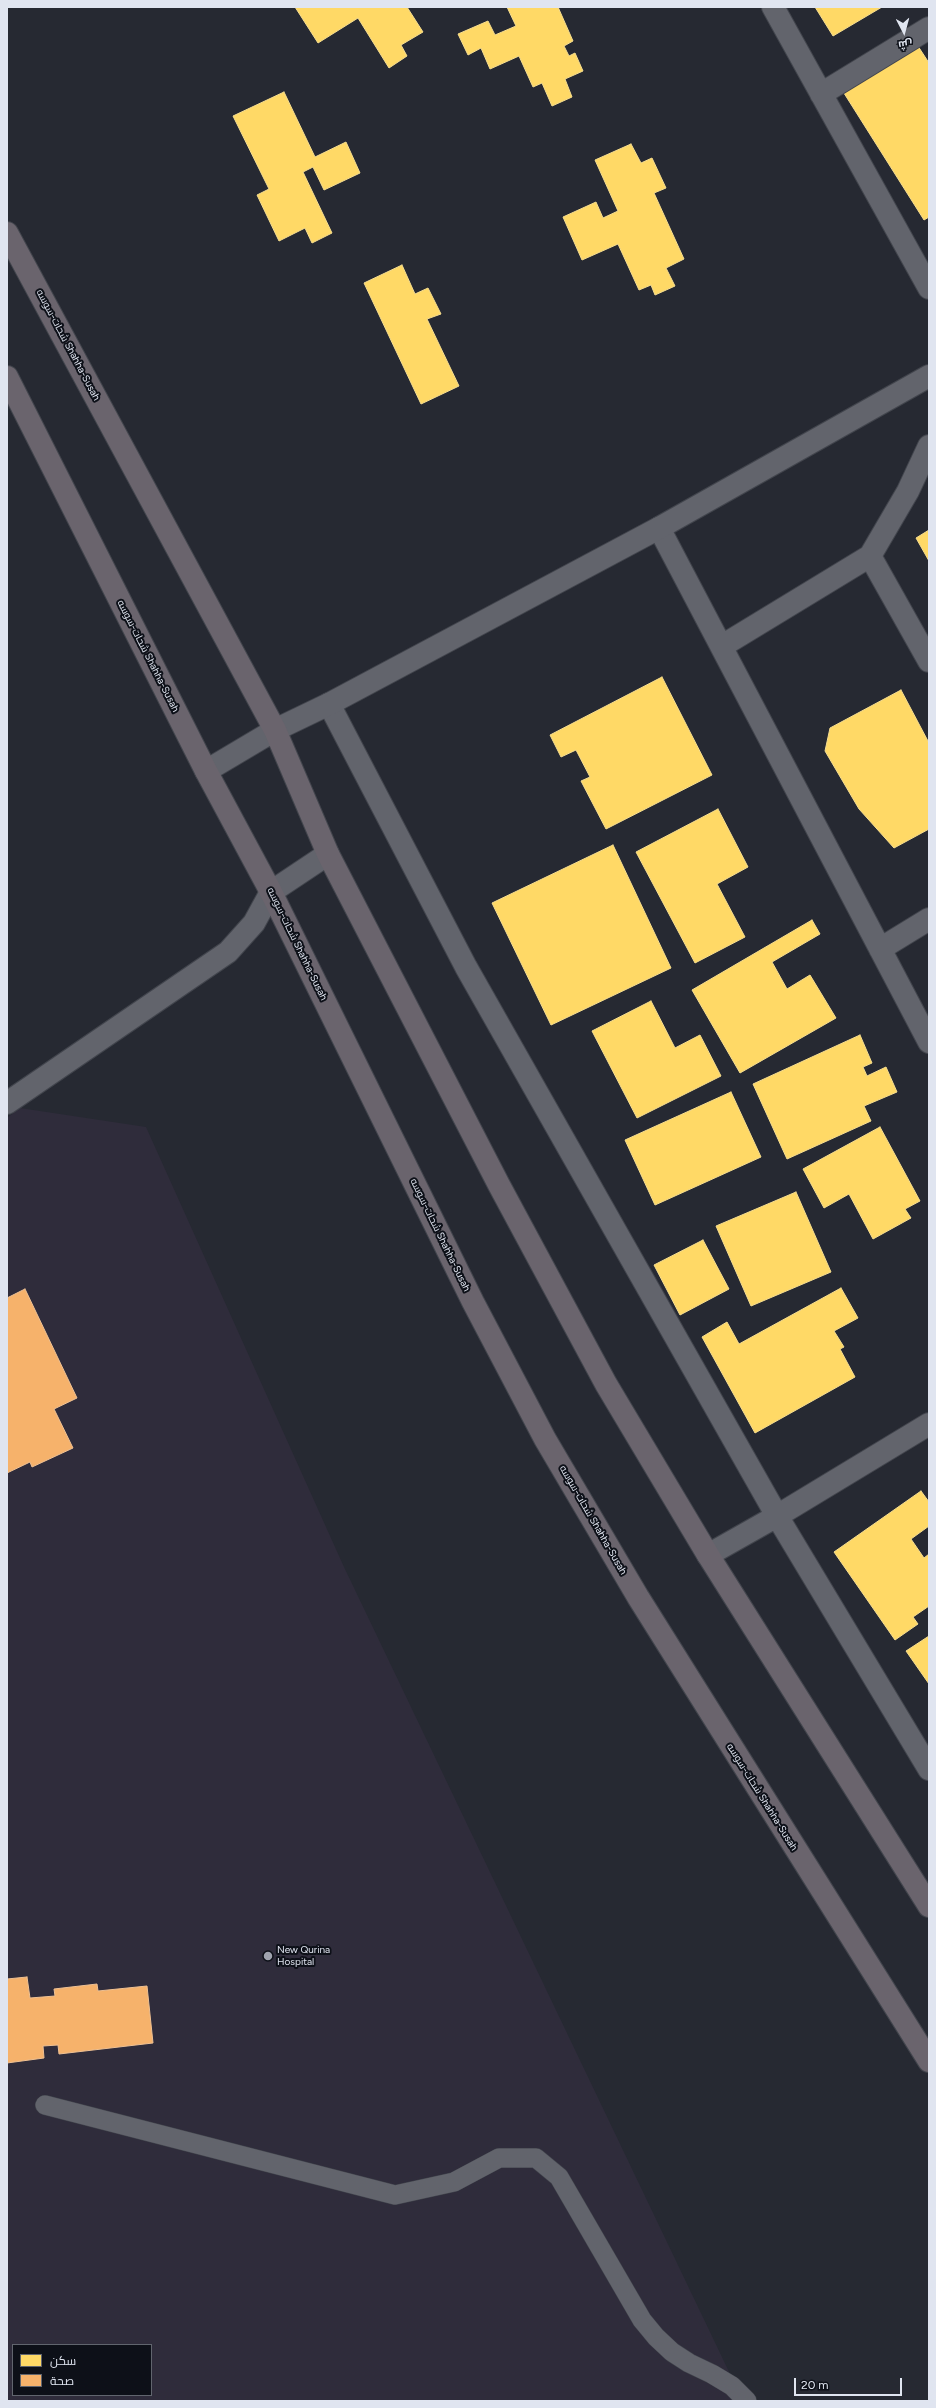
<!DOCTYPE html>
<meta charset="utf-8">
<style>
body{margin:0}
#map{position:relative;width:936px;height:2408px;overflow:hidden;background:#262932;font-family:Figtree,Cairo,sans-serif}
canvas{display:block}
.frame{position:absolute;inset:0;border:8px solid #e0e5f0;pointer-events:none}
.legend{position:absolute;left:12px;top:2344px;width:140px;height:52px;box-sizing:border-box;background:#0d1018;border:1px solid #61656e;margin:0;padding:5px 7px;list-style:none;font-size:12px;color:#e0e5f0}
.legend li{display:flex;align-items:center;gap:8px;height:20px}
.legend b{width:20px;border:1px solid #61656e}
.north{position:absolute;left:884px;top:12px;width:40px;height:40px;-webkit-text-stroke:3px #0d1018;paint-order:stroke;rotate:174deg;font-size:11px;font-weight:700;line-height:16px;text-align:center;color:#e0e5f0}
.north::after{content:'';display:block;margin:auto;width:14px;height:18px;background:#e0e5f0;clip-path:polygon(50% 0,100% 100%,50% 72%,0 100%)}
.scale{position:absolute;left:794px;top:2378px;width:108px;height:18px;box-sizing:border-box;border:2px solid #e0e5f0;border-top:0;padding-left:5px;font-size:12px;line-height:14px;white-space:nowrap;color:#e0e5f0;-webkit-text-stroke:3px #0d1018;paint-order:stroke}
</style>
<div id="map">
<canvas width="936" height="2408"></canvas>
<div class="frame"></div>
<ul class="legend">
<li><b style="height:11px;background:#ffd966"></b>سكن</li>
<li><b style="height:11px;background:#f6b26b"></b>صحة</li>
</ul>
<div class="north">ش</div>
<div class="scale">20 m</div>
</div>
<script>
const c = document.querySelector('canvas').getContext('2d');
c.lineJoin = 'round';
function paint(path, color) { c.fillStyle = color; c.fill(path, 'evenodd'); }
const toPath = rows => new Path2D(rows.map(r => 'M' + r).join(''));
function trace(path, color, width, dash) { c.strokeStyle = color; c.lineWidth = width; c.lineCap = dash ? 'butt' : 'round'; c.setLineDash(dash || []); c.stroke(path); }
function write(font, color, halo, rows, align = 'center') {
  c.font = font + ' Figtree,Cairo,sans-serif'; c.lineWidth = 4; c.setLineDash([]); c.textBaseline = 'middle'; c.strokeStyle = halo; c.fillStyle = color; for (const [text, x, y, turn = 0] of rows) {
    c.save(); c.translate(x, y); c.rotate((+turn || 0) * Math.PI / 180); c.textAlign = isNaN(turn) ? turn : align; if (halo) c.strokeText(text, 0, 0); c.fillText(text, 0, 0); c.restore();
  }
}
paint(toPath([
 [20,1108,146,1127,344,1567,743,2401,7,2401,7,1118],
 [13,2345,151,2345,151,2395,13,2395]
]), '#2f2c3b');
const homes = toPath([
 [295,7,407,7,423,32,401,45,407,56,389,68,358,18,318,43,295,7],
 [507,7,558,7,573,41,564,46,569,56,575,53,583,71,565,79,572,97,552,106,542,83,533,87,519,56,490,69,481,48,468,55,458,34,488,21,495,35,516,26,507,7],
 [815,7,882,7,833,36,815,7],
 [916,43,929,63,929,217,924,220,842,90,916,43],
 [284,92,315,157,346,142,360,173,324,190,313,167,303,172,332,233,312,243,305,228,279,241,257,195,269,189,233,116,284,92],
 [631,144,641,163,652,158,666,188,654,193,684,259,666,268,675,286,655,295,651,285,639,290,618,244,582,260,563,217,596,202,603,218,618,211,595,160,631,144],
 [402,265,415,294,428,288,441,314,427,319,459,386,421,404,364,283,402,265],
 [929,530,929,561,916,538,929,530],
 [662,677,712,775,606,829,581,781,590,777,576,750,561,757,550,735,662,677],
 [901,690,929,743,929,829,894,848,859,809,825,751,830,728,901,690],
 [718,809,748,867,717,884,745,937,695,963,636,852,718,809],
 [613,845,671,968,551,1025,492,903,613,845],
 [812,920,820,934,772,962,787,989,810,975,836,1018,740,1073,692,990,812,920],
 [651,1001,675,1048,700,1035,721,1076,637,1118,592,1031,651,1001],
 [860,1035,872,1063,863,1067,867,1076,886,1067,897,1092,864,1106,871,1121,787,1159,753,1084,860,1035],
 [731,1092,761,1157,655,1205,625,1140,731,1092],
 [880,1127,920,1201,905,1209,911,1218,873,1239,849,1194,824,1208,803,1169,880,1127],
 [796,1192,831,1272,751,1306,716,1226,796,1192],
 [703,1240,729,1289,680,1315,654,1265,703,1240],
 [841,1288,858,1318,834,1331,844,1347,840,1349,855,1377,755,1433,702,1337,727,1322,739,1344,841,1288],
 [921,1491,929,1502,929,1526,911,1539,924,1558,929,1554,929,1606,913,1617,918,1624,895,1640,834,1552,921,1491],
 [929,1636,929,1684,906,1651,929,1636]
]);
paint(homes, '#ffd966');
trace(homes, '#f6dd8f', 1);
const health = toPath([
 [25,1289,77,1398,54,1409,73,1448,32,1467,30,1462,7,1473,7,1298,25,1289],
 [27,1977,30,1998,55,1996,54,1989,97,1984,98,1991,147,1986,153,2043,59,2054,58,2045,43,2046,44,2058,7,2063,7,1979,27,1977]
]);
paint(health, '#f6b26b');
trace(health, '#efc193', 1);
const lane = toPath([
 [45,2105,395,2195,454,2182,499,2158,536,2158,559,2177,642,2320,656,2337,672,2352,689,2363,712,2374,732,2386,747,2401]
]);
const street = toPath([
 [773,7,929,288],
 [821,94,929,28],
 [659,528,929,1042],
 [870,556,929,661],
 [722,646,870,556,908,491,929,446],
 [329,704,466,967,777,1516,929,1769],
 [880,949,929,919],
 [7,1103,228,952,254,923,271,892,328,854],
 [708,1555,777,1516,929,1424]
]);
const secondary = toPath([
 [206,771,275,730,329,704,659,528,929,376]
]);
const primary = toPath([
 [7,233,275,730,328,854,499,1185,606,1384,708,1555,929,1906],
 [7,377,206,771,271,892,473,1302,545,1439,638,1597,929,2061]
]);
trace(lane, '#42454d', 20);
trace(street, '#42454d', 24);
trace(secondary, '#42454d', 24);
trace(primary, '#42454d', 24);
trace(lane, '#62646c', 19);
trace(street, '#62646c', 22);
trace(secondary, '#62646c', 22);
trace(primary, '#6a646d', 22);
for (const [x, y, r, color] of [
 [268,1956,5,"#9fa3ae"]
]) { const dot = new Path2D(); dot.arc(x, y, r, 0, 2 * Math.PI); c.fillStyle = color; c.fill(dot); trace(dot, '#0d1018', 1.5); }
write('10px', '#e0e5f0', '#0d1018', [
 ["شحات-سوسه Shahha-Susah",68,345,62],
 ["شحات-سوسه Shahha-Susah",148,656,63],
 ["شحات-سوسه Shahha-Susah",297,944,64],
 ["شحات-سوسه Shahha-Susah",440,1235,64],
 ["شحات-سوسه Shahha-Susah",593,1520,60],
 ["شحات-سوسه Shahha-Susah",762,1797,58]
]);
write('10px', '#e0e5f0', '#0d1018', [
 ["New Qurina",277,1950],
 ["Hospital",277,1962]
], 'left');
</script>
